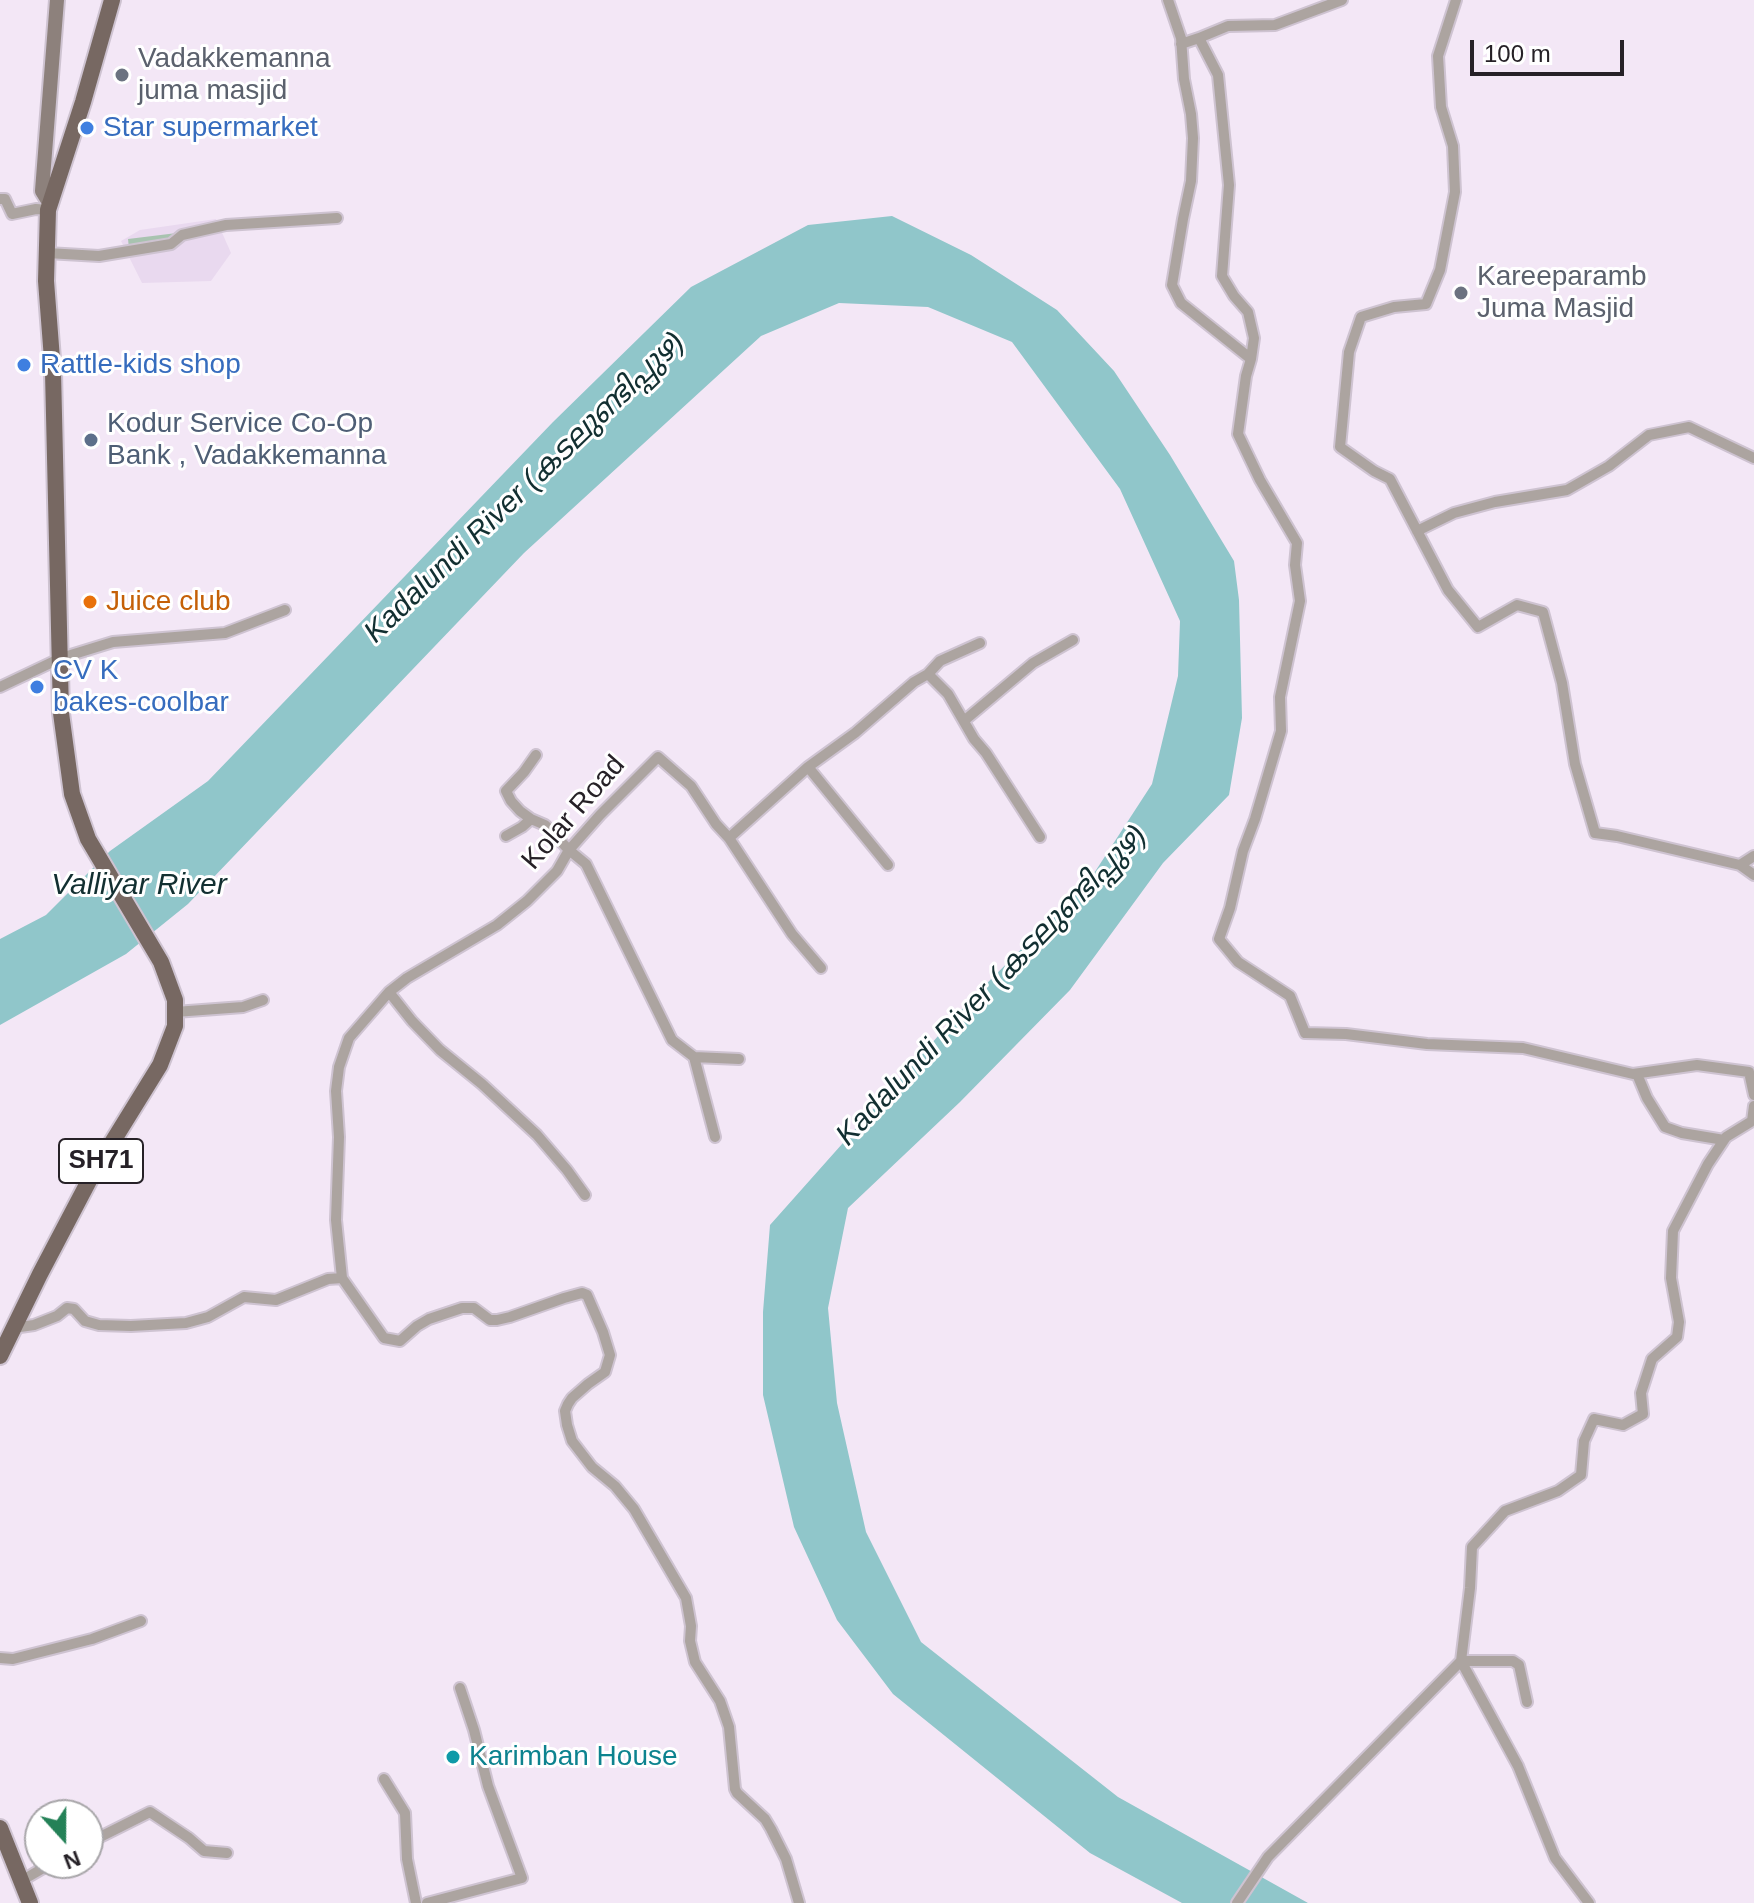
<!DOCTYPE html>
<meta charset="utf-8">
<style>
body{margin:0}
#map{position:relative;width:1754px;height:1903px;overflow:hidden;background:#f3e7f6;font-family:Arial,sans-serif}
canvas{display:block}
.north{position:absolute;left:24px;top:1799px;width:80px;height:80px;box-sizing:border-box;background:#fff;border:2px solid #a8a6a9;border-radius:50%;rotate:159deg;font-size:22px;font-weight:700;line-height:32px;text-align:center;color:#262127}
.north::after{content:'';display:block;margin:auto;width:28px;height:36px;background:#248157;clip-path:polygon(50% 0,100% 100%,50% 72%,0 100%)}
.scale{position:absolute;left:1470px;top:40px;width:154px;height:36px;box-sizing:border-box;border:4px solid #262127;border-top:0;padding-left:10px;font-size:24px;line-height:28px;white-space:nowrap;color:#262127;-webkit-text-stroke:6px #fff;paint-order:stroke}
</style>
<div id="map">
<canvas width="1754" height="1903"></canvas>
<div class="north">N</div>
<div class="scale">100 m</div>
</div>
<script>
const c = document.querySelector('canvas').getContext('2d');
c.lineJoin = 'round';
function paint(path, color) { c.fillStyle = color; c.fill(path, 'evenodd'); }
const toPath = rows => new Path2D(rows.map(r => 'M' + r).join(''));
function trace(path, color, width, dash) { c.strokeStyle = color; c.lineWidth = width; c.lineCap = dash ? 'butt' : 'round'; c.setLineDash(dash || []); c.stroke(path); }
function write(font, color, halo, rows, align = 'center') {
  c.font = font + ' Arial,"Noto Sans Malayalam",sans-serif'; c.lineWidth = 6; c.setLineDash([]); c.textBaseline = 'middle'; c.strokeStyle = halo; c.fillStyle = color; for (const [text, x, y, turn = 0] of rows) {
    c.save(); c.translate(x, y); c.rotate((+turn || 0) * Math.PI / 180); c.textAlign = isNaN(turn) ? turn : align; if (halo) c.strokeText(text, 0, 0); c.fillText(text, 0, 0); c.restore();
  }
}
paint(toPath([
 [216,219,231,253,211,281,142,283,121,241,140,230]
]), '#e9d9ef');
paint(toPath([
 [177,233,179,243,168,250,129,248,128,239]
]), '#a8c3b0');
paint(toPath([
 [892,216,971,255,1057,310,1114,371,1170,455,1234,561,1239,600,1242,718,1229,795,1163,863,1070,990,960,1102,848,1208,828,1308,837,1403,866,1532,921,1642,1118,1797,1308,1903,1182,1903,1090,1853,893,1694,837,1620,794,1527,763,1395,763,1312,770,1225,971,999,1087,884,1152,784,1178,676,1180,621,1120,489,1012,342,928,307,839,303,761,336,524,553,188,904,126,954,0,1025,0,939,46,915,110,851,208,781,553,422,691,287,808,225]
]), '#90c6ca');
const street = toPath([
 [1168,0,1181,38,1184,79,1191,114,1193,138,1191,181,1183,219,1172,285,1181,303,1251,359,1246,376,1238,434,1260,480,1297,543,1295,565,1300,601,1280,697,1281,731,1255,819,1243,851,1230,908,1219,939,1238,962,1290,996,1305,1033,1346,1034,1427,1044,1523,1048,1633,1074,1697,1065,1749,1072,1754,1095],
 [1456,0,1438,56,1441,107,1453,146,1455,192,1440,270,1426,304,1394,307,1361,317,1349,352,1340,447,1374,471,1390,479,1448,590,1478,627,1517,605,1543,612,1562,683,1575,764,1595,833,1617,836,1740,865,1754,875],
 [1199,38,1228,26,1275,25,1342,0],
 [1181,44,1199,38,1218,75,1229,185,1222,276,1234,296,1248,312,1254,338,1251,359],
 [0,199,5,199,12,214,36,209,48,210],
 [47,253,99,256,171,244,182,235,226,225,337,218],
 [1417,531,1454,513,1495,502,1567,490,1609,466,1649,435,1689,427,1754,458],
 [928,674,940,661,980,643],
 [0,687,61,658,113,642,225,633,285,610],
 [965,720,1033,663,1073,640],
 [536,755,524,772,506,791,511,801,520,811,531,819,545,825,569,850,586,864,672,1040,694,1057,739,1059],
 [808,767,888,865],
 [506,836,522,827,531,819],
 [729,838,792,934,821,968],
 [1740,865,1754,856],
 [389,992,412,1021,440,1050,482,1084,537,1135,567,1170,585,1195],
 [175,1012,243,1007,263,1000],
 [694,1057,715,1137],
 [1637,1074,1647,1098,1665,1127,1682,1133,1724,1140],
 [1752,1121,1754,1106],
 [342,1278,336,1220,339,1137,336,1091,339,1067,349,1038,389,992,407,978,497,925,527,901,557,871,569,850,600,815,658,757,691,786,716,824,729,838,808,767,855,733,914,682,928,674,948,694,974,739,986,753,1040,837],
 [13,1328,34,1325,57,1316,67,1308,74,1309,85,1321,99,1325,131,1326,186,1323,208,1317,244,1297,276,1300,328,1279,342,1278,384,1338,400,1341,417,1326,429,1319,462,1308,474,1308,490,1320,497,1320,510,1317,564,1298,582,1293,587,1295,603,1332,610,1355,605,1372,588,1384,572,1398,568,1404,565,1411,567,1425,572,1441,592,1467,615,1486,634,1509,686,1598,691,1626,690,1641,695,1662,720,1701,729,1727,735,1789,737,1793,765,1819,771,1829,786,1859,799,1903],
 [0,1658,13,1659,92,1639,141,1621],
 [1461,1661,1518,1766,1555,1858,1589,1903],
 [1461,1661,1513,1661,1519,1665,1527,1702],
 [384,1779,405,1813,407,1859,416,1903],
 [88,1843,150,1812,189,1838,204,1851,227,1853],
 [21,1881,52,1863],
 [427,1903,522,1878,488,1786,474,1730,460,1688],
 [1237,1903,1268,1857,1461,1661,1470,1588,1472,1547,1505,1511,1558,1491,1581,1475,1584,1441,1594,1419,1623,1425,1643,1414,1641,1393,1652,1359,1677,1337,1679,1322,1671,1278,1673,1231,1708,1164,1726,1137,1752,1121]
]);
const secondary = toPath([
 [50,204,42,191,57,0]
]);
const primary = toPath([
 [0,1356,40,1274,92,1175,160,1065,175,1026,175,1000,161,962,88,839,72,794,61,713,53,372,46,281,48,210,83,102,112,0],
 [0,1828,30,1903]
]);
trace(street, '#cec3d1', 14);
trace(secondary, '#cec3d1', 18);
trace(primary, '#cec3d1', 20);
trace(street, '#aca4a0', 10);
trace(secondary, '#8d817c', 14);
trace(primary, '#776862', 16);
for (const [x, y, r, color] of [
 [122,75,8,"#6b7280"],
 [87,128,8,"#3f7fe0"],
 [1461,293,8,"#6b7280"],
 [24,365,8,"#3f7fe0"],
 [91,440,8,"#5c6f8a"],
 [90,602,8,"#e8710a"],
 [37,687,8,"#3f7fe0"],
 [453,1757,8,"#0f9aa8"]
]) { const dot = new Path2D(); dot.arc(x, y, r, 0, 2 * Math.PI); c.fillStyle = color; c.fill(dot); trace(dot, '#fff', 3); }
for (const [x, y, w] of [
 [101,1161,84]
]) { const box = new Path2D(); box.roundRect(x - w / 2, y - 22, w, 44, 6); c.fillStyle = '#fff'; c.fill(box); trace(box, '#262127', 2); }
write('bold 26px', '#262127', null, [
 ["SH71",101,1161]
]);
write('28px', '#5b616d', '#fff', [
 ["Vadakkemanna",138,59],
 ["juma masjid",138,91],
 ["Kareeparamb",1477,277],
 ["Juma Masjid",1477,309]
], 'left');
write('28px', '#366cbe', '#fff', [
 ["Star supermarket",103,128],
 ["Rattle-kids shop",40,365],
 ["CV K",53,671],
 ["bakes-coolbar",53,703]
], 'left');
write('28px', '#4e5e75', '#fff', [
 ["Kodur Service Co-Op",107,424],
 ["Bank , Vadakkemanna",107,456]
], 'left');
write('28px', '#c56008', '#fff', [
 ["Juice club",106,602]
], 'left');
write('28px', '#262127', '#fff', [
 ["Kolar Road",574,813,-49]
]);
write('28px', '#0d838f', '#fff', [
 ["Karimban House",469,1757]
], 'left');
write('italic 30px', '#122f31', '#fff', [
 ["Kadalundi River (കടലുണ്ടിപ്പുഴ)",525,488,-44],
 ["Valliyar River",139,886],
 ["Kadalundi River (കടലുണ്ടിപ്പുഴ)",992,986,-46]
]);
</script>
